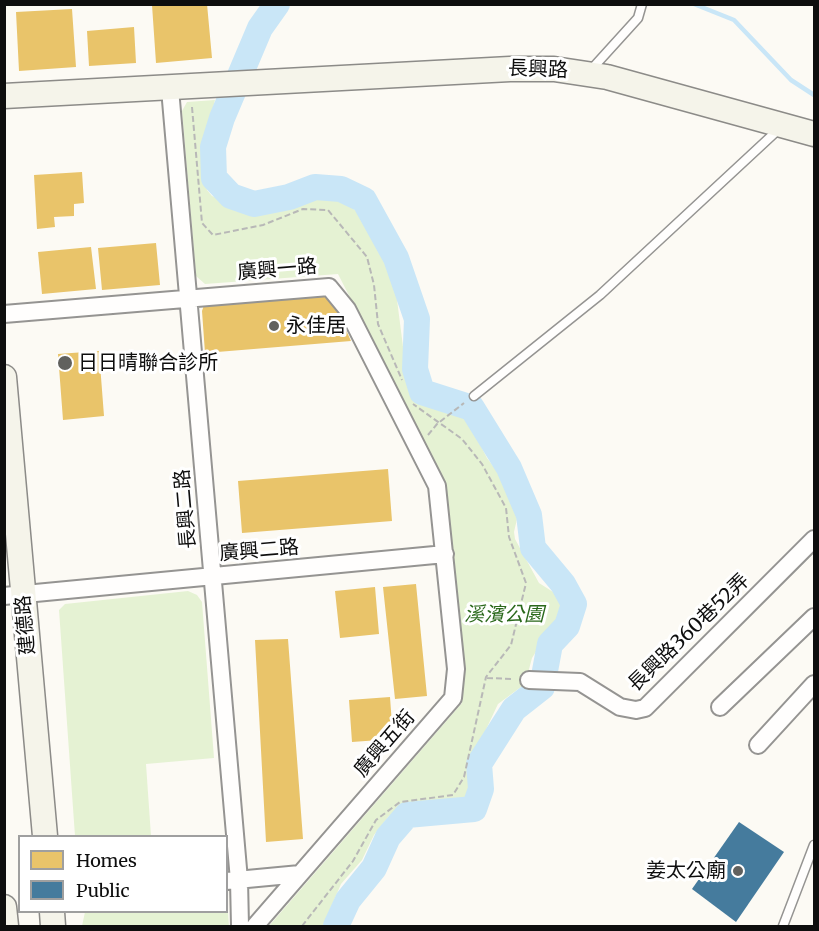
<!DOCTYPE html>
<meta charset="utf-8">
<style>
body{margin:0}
#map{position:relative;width:819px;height:931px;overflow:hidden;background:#fcfaf4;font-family:Merriweather,serif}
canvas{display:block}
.frame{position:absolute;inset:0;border:6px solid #0e0e0e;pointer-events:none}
.legend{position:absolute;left:18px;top:835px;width:210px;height:78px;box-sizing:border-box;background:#fff;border:2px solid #9f9f9f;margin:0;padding:8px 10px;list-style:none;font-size:18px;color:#0e0e0e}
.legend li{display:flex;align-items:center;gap:12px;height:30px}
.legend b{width:30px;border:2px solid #9f9f9f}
</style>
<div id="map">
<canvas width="819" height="931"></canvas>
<div class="frame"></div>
<ul class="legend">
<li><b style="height:16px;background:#e9c46a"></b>Homes</li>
<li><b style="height:16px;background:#457b9d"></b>Public</li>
</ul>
</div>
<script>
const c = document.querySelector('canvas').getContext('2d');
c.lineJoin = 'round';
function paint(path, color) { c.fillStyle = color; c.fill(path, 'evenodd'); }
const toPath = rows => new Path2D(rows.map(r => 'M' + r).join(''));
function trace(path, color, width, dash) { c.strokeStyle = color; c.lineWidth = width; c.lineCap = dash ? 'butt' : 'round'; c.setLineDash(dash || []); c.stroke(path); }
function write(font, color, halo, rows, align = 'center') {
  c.font = font + ' Merriweather,"Noto Sans TC",serif'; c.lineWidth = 6; c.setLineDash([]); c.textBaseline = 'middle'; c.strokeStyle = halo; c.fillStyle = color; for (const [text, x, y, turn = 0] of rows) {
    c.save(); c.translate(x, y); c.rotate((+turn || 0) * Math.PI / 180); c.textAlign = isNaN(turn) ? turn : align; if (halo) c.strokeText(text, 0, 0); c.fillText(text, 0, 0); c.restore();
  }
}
paint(toPath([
 [215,100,203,150,207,190,212,196,250,211,271,210,284,207,305,195,323,193,336,195,356,211,378,245,395,284,407,378,411,391,425,402,448,405,470,424,487,458,519,500,520,506,514,532,515,539,539,583,561,597,565,606,532,658,525,684,498,704,474,755,471,773,473,800,451,805,414,808,389,816,374,835,362,860,341,884,323,926,269,926,462,703,463,675,446,486,338,274,205,284,196,276,182,111,187,102],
 [188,591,197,595,202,602,214,758,146,764,151,836,75,836,59,610,65,604],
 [227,900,229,926,82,926,85,912,226,912]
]), '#e5f2d3');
paint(toPath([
 [207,4,212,58,156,63,152,5],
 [72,9,76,67,19,71,16,12],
 [134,27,136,63,89,66,87,31],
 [82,172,84,203,74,204,74,216,54,217,55,227,37,229,34,175],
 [156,243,160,285,102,290,98,248],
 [91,247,96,289,42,294,38,252],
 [322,291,332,299,351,341,205,353,202,311,204,305],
 [99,351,104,416,63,420,58,354],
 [388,469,392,521,242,533,238,481],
 [416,584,427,696,395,699,383,587],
 [375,587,379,634,340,638,335,591],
 [288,639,303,839,266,842,255,640],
 [390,697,393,739,352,742,349,700]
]), '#e9c46a');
paint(toPath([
 [739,822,784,852,736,922,692,889]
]), '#457b9d');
trace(toPath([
 [694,4,734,20,791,80,814,95]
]), '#c9e6f7', 4.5);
trace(toPath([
 [277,4,260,28,222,118,213,147,214,178,231,196,254,204,289,197,315,187,341,189,364,200,396,258,417,319,415,369,422,392,472,408,509,468,529,515,533,548,563,584,574,604,567,626,550,644,542,687,514,709,479,764,481,789,474,809,407,815,388,837,374,868,348,900,336,926]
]), '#c9e6f7', 26);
const lane = toPath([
 [589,72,638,18,642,4],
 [474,396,600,295,780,128],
 [783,926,814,845]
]);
const street = toPath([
 [170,89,239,880,240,926],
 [4,314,329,287,347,309,437,486,456,669,453,698,255,926],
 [4,596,445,554],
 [529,680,580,682,620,707,636,710,645,708,814,539],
 [720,707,814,617],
 [758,745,814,684],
 [226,881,300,874]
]);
const secondary = toPath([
 [4,96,510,69,554,69,607,77,814,134],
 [4,377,45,836],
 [4,907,6,926],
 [52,912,53,926]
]);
trace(lane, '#959492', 11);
trace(street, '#959492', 20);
trace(secondary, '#8c8b88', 27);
trace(toPath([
 [192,107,202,223,213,235,263,225,303,209,328,210,367,257,374,285,378,324,402,380],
 [428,435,437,424,464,403],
 [487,678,514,679],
 [302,926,353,861,376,820,400,802,453,795,464,777,486,677,511,645,526,583,509,537,506,508,482,464,462,439,413,404]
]), '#b8b8b7', 2, [6, 3]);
trace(lane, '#fffefd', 8);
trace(street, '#fffefd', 16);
trace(secondary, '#f5f4ea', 24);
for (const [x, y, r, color] of [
 [274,326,6,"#61615e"],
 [65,363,8,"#61615e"],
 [738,871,6,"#61615e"]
]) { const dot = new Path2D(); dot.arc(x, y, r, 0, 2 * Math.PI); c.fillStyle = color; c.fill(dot); trace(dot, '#fff', 2); }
write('20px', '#0e0e0e', '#fff', [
 ["長興路",538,70,2],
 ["廣興一路",277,270,-5],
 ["長興二路",186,509,-95],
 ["廣興二路",259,551,-5],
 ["建德路",26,625,-95],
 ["長興路360巷52弄",689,633,-44],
 ["廣興五街",385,744,-49]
]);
write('20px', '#0e0e0e', '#fff', [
 ["永佳居",286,326],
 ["日日晴聯合診所",78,363],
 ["姜太公廟",726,871,"right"]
], 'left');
write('italic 20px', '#2b691c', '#fff', [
 ["溪濱公園",504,615]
]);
</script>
